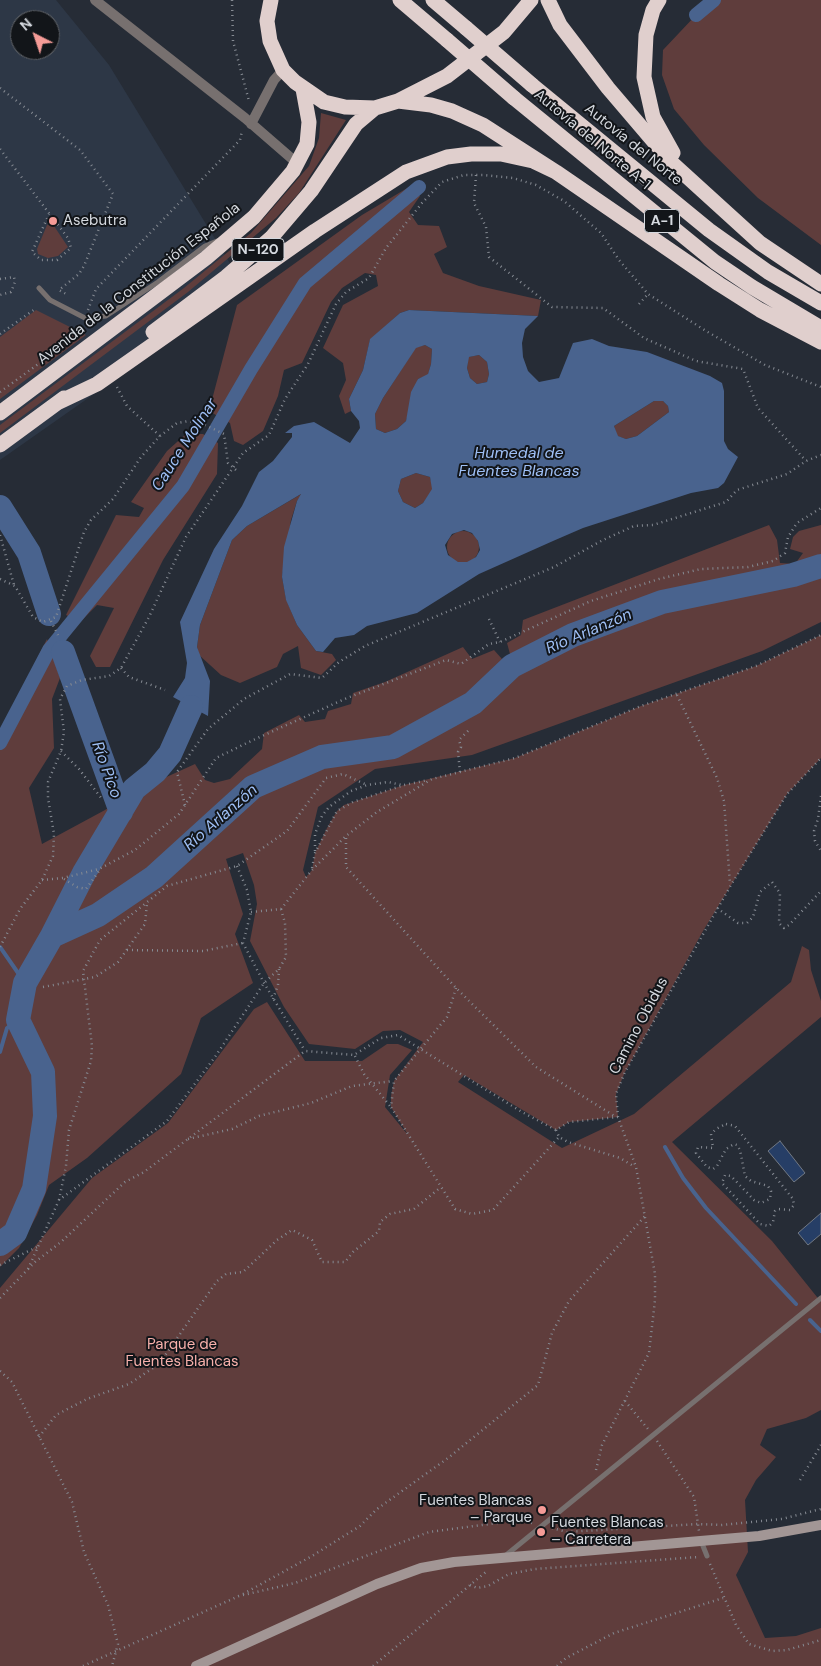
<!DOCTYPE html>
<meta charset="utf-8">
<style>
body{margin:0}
#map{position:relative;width:821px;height:1666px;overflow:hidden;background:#262c36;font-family:"DM Sans",sans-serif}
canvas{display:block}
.north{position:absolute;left:10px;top:10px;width:50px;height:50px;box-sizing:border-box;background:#121519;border:1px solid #606368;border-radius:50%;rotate:319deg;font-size:14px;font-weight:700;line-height:20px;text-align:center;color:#d5d9df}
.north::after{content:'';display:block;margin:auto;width:18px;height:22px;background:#f59b97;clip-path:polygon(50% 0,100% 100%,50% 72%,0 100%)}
</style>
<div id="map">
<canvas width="821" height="1666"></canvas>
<div class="north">N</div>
</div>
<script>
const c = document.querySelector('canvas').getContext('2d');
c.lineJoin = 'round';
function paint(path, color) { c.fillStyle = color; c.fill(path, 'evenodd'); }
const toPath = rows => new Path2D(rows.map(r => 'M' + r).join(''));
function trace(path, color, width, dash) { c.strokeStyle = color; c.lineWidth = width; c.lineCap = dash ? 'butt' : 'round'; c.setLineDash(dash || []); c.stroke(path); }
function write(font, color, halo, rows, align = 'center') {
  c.font = font + ' "DM Sans",sans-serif'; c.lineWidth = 4; c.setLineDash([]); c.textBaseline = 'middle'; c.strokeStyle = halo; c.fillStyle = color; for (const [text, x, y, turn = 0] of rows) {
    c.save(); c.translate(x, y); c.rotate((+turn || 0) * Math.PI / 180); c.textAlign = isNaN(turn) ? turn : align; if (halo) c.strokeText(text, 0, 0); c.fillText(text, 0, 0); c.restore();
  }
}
paint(toPath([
 [0,0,56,0,109,65,245,288,0,460],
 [20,20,50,20,50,50,20,50]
]), '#2d3746');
paint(toPath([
 [714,0,821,0,821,245,758,198,704,145,674,109,662,75,663,50,696,15],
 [321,113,346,120,299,193,276,218,188,292,0,433,0,425,184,288,251,233,309,166,319,138],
 [409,187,420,196,409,212,418,225,439,226,447,247,434,254,443,273,479,286,541,300,538,316,409,310,400,313,370,340,363,370,349,399,351,411,345,414,339,396,346,380,343,363,323,348,343,305,378,286,376,275,365,273,342,288,331,302,302,363,284,370,278,396,263,431,243,445,234,441,230,423,209,411,237,305,362,215],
 [52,223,68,247,58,256,48,258,38,254,37,249,47,225],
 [36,310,86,335,0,399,0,337],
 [425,345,432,349,431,364,428,375,418,379,406,421,397,429,385,433,376,429,375,414,383,398,416,347],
 [479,355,487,362,489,374,487,382,477,384,470,378,467,368,468,357],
 [654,401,663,401,668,406,669,412,637,436,626,439,617,436,614,426],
 [186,434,203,434,218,443,217,474,163,560,110,667,96,667,90,656,114,608,97,605,80,622,66,615,116,515,139,517,144,508,131,502,167,451],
 [416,473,430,477,433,489,423,503,415,508,403,502,398,491,401,479],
 [303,493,297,501,291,520,282,577,286,599,297,625,316,651,332,654,336,660,321,675,301,668,298,646,283,654,277,667,240,683,221,675,199,655,197,647,200,625,232,540,247,526],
 [769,525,777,540,780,563,795,564,803,553,790,549,793,537,799,531,821,525,821,622,762,651,472,755,375,769,318,807,303,870,306,877,312,870,315,853,327,828,337,811,344,805,404,785,515,758,641,706,756,666,821,635,821,758,787,794,703,931,625,1072,616,1094,618,1117,569,1122,556,1130,464,1075,458,1082,562,1148,634,1114,791,982,802,946,809,950,811,970,821,1001,821,1017,672,1142,772,1241,821,1302,821,1410,806,1418,767,1429,760,1445,776,1457,756,1480,745,1500,748,1552,736,1575,765,1638,796,1636,821,1628,821,1666,0,1666,0,1288,92,1178,168,1123,254,1009,267,1002,305,1061,362,1061,387,1044,398,1044,412,1050,390,1075,385,1107,408,1135,391,1107,391,1096,394,1081,423,1042,400,1030,383,1031,355,1049,309,1044,284,1007,250,941,257,904,254,885,243,853,226,859,243,914,235,934,253,983,201,1018,181,1074,87,1158,49,1185,37,1215,19,1248,0,1267,0,732,47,639,60,678,52,699,54,748,29,788,42,844,105,810,129,794,195,764,205,780,214,783,230,779,262,749,264,733,299,715,305,722,325,719,328,711,351,704,353,693,385,682,463,647,472,659,494,650,502,659,510,654,507,643,521,635,523,620],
 '447 547a16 16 0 1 1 32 0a16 16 0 1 1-32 0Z'
]), '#5f3d3c');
paint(toPath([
 [409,310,538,316,525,329,522,343,523,357,528,371,539,382,559,378,573,343,592,339,609,346,647,352,710,376,722,383,724,391,724,441,728,449,738,457,724,483,718,488,691,493,583,528,553,541,479,574,417,613,367,626,354,635,335,638,323,652,316,651,297,625,286,600,282,577,284,547,297,501,301,494,247,526,232,540,200,625,197,647,210,681,208,716,173,697,185,678,187,663,180,622,214,549,242,506,259,472,273,461,292,437,292,433,285,433,294,426,314,422,350,443,360,428,359,421,351,411,349,399,363,370,370,339,400,313],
 [425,345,432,349,431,364,428,374,418,379,411,392,406,421,397,429,385,433,376,429,375,414,383,398,416,348],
 [479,355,487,362,489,374,487,382,477,384,470,378,467,368,469,357],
 [654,401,663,401,668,406,669,412,637,436,626,439,618,436,614,426],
 [416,473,430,477,432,489,423,503,415,508,403,502,398,491,401,479],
 [464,530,472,533,478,541,480,550,476,557,467,562,458,562,448,555,445,545,452,534]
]), '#49638e');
trace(toPath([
 [0,947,25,983],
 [0,1052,7,1028,18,1020],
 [665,1147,683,1178,706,1208,796,1304],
 [810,1320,821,1331]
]), '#49638e', 4);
trace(toPath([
 [696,15,714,0],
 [0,743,49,650,183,486,251,369,305,283,419,187]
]), '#49638e', 14);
trace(toPath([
 [0,507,29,553,49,614],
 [63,652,121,812],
 [52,936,84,873,134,789,155,772,170,754,191,707],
 [0,1244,15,1233,34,1189,45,1116,43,1072,18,1020,25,983,52,936,98,915,154,877,253,787,322,757,393,747,473,703,512,666,573,635,662,602,793,575,821,566]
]), '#49638e', 24);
const building = toPath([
 [780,1141,805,1173,794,1182,768,1151,780,1141],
 [821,1213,821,1234,808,1245,798,1233,821,1213]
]);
paint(building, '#263e66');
trace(building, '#727984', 1);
trace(toPath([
 [232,0,233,41,249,101],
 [0,88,80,150,113,194,84,266,79,274,59,290,66,294],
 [0,149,68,238,71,248,57,260,41,260,32,252,49,214],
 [476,175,474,203,486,227,489,257,552,307,603,308,644,338,696,361,743,369,758,408,806,461],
 [0,279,14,277,15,282,11,292,0,295],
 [639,304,648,294],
 [88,310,96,289,240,140,242,131],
 [0,334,35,309],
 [117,387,127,406,160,436],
 [0,392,78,335,82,324],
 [0,535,14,585],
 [0,579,15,586,33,617,43,622,56,617,84,532,91,520,113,499,141,457,160,436,177,423,189,421,205,425,224,434,228,463,236,470],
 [489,619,500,642],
 [51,621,58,635],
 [121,668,129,677,165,690],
 [677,695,717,778,724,801,730,884],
 [61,751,79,769,102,799],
 [460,772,458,752,461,747,459,740,469,730],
 [821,796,818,819,814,831,815,841,821,851],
 [185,805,177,772,208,729,244,699,290,674,322,678,339,662,365,646,554,567,603,540,634,526,653,525,726,502,737,490,787,474,806,461,821,455],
 [346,838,346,867,456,988,536,1067,616,1117],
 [315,851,315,834,322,816,329,807,351,791,367,785,388,782,402,785],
 [237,866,247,890,251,912,243,943,264,983,305,1051],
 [312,868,315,853,337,811,353,802,404,785,428,780],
 [64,879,77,887,86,889,99,871],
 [42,880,63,878,99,869,135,850,179,814,216,758,251,741,347,698,446,660,461,664,489,644,500,642,591,601,659,579,701,569,748,567,773,561,785,553,788,537,797,523,821,508],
 [717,908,738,923,747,923,753,917,760,892,772,882,780,893,779,923,784,928,789,925,821,891],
 [251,912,281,909,312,870,346,836,377,812,432,779,515,758,641,706,756,666,821,635],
 [0,947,20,909,42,880,53,856,54,834,48,798,48,782,61,751,64,732,60,699,67,686,82,680,109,676,121,668,149,617,186,537,243,453,269,435,285,399,308,364,336,304,346,292,369,278,386,248,422,203,442,182,464,175,483,175,513,178,536,185,564,201,601,233,619,260,648,294,706,331,765,365,821,387],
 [127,950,203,951,243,943],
 [43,987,95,977,118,962,145,924,147,903],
 [456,988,447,1017,394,1081,391,1107,455,1209,472,1214,493,1210,559,1137],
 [273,999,278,985,279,969],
 [355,1056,364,1074,390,1106],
 [726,1124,735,1126,793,1199,794,1205,790,1210,778,1209,775,1211,773,1222,769,1226,760,1224,722,1183,725,1175,731,1176,754,1200,761,1203,770,1199,771,1191,768,1186,751,1181,745,1176,740,1150,737,1145,734,1144,726,1149,717,1166,713,1169,707,1167,696,1153,698,1147,713,1148,711,1134,716,1129,726,1124],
 [556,1130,559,1137,568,1142,620,1158,635,1167],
 [188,1139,232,1129,259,1116,311,1103,352,1086,393,1081],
 [59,1200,66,1166,69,1130,91,1061,92,1046,83,971,100,940,167,886,237,866,287,831,326,778,343,774,367,785],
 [0,1265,37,1247],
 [28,1269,59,1200,167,1121,215,1057,264,983,279,969,286,957,285,923,281,909],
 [0,1298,35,1262,61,1242,125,1182,144,1172,305,1051,354,1055,381,1038,398,1035,522,1112,556,1130,569,1122,618,1117],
 [0,1371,12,1382,72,1502,84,1552,108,1605,118,1644,112,1666],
 [625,1401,648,1429],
 [39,1437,56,1415,87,1399,129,1384,159,1364,217,1281,226,1274,243,1272,277,1240,292,1230,312,1240,322,1262,345,1262,353,1252,379,1231,380,1222,390,1214,414,1209,441,1187],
 [657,1441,694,1497,699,1531],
 [596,1470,602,1445,649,1353,655,1300,655,1274,636,1167,618,1117,616,1094,625,1072,731,885,787,794,821,758],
 [800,1480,821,1445],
 [552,1528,567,1532,698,1524,721,1525,782,1519,821,1509],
 [710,1564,736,1625,749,1644,772,1651,787,1650,821,1640],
 [470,1585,477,1588,488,1586,509,1574,535,1569,698,1557],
 [243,1594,312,1556,360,1526,377,1509,448,1458,538,1385,552,1333,569,1301,645,1216],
 [83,1666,239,1596,295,1583,429,1532,520,1520,532,1523],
 [373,1666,487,1571],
 [557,1666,566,1658,614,1633,723,1598]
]), '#868b93', 2.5, [1, 4]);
trace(toPath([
 [39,288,50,300,85,318,106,316,158,282,205,246,217,241],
 [701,1541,707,1556],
 [505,1556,821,1298]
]), '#77706f', 5);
trace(toPath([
 [95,0,245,118,298,164],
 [251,124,274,80,283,70]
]), '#77706f', 10);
trace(toPath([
 [196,1666,377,1584,421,1568,454,1562,759,1536,821,1525]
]), '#a29695', 10);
trace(toPath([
 [271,0,267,21,270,41,283,70,295,82,324,102,345,107,375,108,398,101,447,76,504,32,531,0],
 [400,0,447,40],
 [433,0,466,28],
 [548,0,560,25,608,88,672,163,760,243,821,284],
 [659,0,653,10,646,35,644,77,653,117,673,153],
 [532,85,709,230,768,272,821,303],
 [514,98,715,262,752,287,821,328],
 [398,101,431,105,452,111,483,125,556,172,719,284,760,310,821,342],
 [153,332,226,277,271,238,311,191,356,124,375,108],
 [57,403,97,384,315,231,406,172,447,157,471,154,501,154,533,161,556,172],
 [0,413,206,258,254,217,293,171,307,144,309,122,303,89],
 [0,445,64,398]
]), '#e0cfcd', 15);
trace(toPath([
 [466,28,532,85],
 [447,40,514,98]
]), '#e0cfcd', 15);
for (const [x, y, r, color] of [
 [53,221,5,"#f59b97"],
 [542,1510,5,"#f59b97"],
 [541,1532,5,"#f59b97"]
]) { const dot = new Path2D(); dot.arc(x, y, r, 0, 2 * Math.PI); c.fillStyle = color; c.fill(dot); trace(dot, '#121519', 2); }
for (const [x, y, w] of [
 [662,221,35],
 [258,250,52]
]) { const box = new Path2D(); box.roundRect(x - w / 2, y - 11.5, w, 23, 4); c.fillStyle = '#121519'; c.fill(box); trace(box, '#d5d9df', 1); }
write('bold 14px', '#d5d9df', null, [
 ["A-1",662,221],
 ["N-120",258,250]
]);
write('15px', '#d5d9df', '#121519', [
 ["Autovía del Norte A-1",592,140,40],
 ["Autovía del Norte",633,145,39],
 ["Avenida de la Constitución Española",139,284,-38],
 ["Camino Obidus",639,1026,-62]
]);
write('15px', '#d5d9df', '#121519', [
 ["Asebutra",63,221],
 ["Fuentes Blancas",532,1501,"right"],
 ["– Parque",532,1518,"right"],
 ["Fuentes Blancas",551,1523],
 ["– Carretera",551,1540]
], 'left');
write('15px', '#f7b0ab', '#121519', [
 ["Parque de",182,1345],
 ["Fuentes Blancas",182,1362]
]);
write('italic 16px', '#9ebff5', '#121519', [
 ["Cauce Molinar",185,445,-57],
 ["Humedal de",519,454],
 ["Fuentes Blancas",519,472],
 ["Río Arlanzón",589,632,-23],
 ["Río Pico",106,770,70],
 ["Río Arlanzón",221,818,-41]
]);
</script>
